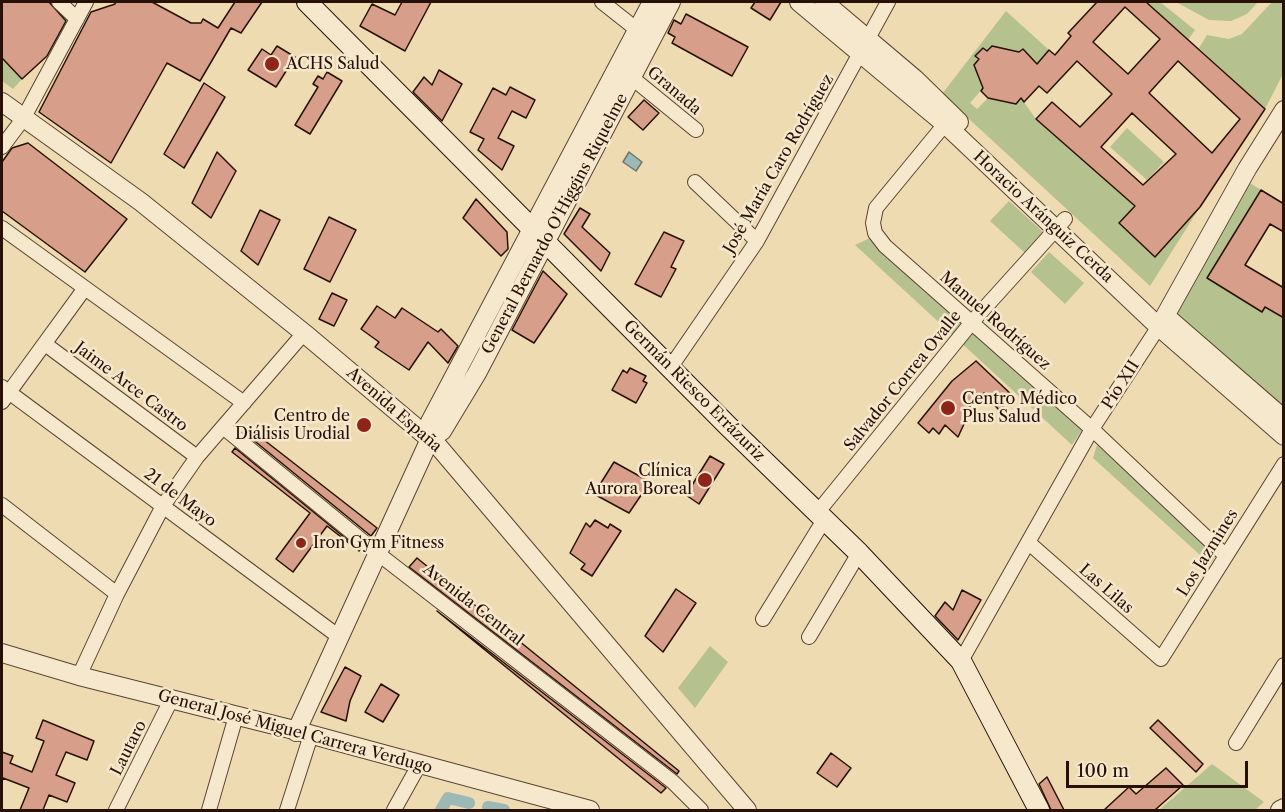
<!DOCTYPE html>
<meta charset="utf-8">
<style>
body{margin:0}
#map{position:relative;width:1285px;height:812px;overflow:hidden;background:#efdbb2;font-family:"Libre Caslon Text",serif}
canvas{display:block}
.frame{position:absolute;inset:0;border:3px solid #271106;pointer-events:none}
.scale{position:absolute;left:1066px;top:761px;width:182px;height:27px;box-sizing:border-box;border:3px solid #271106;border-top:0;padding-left:8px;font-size:18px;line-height:21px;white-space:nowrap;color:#271106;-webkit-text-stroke:4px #f5e8cd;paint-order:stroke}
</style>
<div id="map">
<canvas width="1285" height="812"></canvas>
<div class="frame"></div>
<div class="scale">100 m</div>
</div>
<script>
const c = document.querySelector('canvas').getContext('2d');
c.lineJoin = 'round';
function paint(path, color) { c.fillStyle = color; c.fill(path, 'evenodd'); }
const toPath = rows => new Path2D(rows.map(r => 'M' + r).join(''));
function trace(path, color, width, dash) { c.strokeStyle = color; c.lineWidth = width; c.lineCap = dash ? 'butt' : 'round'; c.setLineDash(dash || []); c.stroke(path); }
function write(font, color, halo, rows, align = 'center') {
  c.font = font + ' "Libre Caslon Text",serif'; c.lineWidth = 5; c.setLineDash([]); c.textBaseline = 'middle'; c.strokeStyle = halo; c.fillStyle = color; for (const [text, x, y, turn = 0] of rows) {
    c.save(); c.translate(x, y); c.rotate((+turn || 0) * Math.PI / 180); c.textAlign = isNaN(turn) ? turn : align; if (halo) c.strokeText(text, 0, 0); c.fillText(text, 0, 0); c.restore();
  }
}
paint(toPath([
 [1146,2,1160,2,1195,30,1188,40],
 [1176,2,1258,2,1247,14,1231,21,1209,20],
 [1272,2,1283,2,1283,74,1265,109,1199,48,1207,35,1229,39,1242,34],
 [1006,11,1049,50,1030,73,1026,60,1030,56,1023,49,1019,52,987,51,983,48,976,55,979,59,974,65,984,87,970,103,977,109,992,94,1021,98,1036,119,1135,206,1119,224,1155,257,1200,207,1150,286,942,94],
 [3,60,22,79,13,89,2,81],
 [1127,128,1164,162,1147,180,1110,147],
 [1250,183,1261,190,1208,278,1283,318,1283,406,1173,317],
 [1009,201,1043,232,1025,253,990,221],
 [870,238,1084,427,1072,445,855,245],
 [1049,252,1084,283,1065,304,1031,272],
 [1097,445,1217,554,1210,564,1093,458],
 [710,646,728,662,695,708,678,688],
 [1212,764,1264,802,1255,810,1159,810]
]), '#b5c18f');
const water = toPath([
 [629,152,642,162,636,171,623,162,629,152]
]);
paint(water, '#9db9b6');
trace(water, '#6e7670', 1.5);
trace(toPath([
 [488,807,504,810],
 [441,810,448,798,469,803]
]), '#9db9b6', 12);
const building = toPath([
 [2,2,49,2,66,21,47,56,22,79,2,58,2,2],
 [116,2,152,2,191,23,201,23,203,19,218,28,235,2,262,2,241,33,231,28,200,81,167,63,111,163,39,112,91,12,115,4,116,2],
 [402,2,431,2,405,51,360,26,372,4,395,15,402,2],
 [755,2,781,2,770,20,751,8,755,2],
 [1097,2,1146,2,1265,109,1200,207,1155,257,1119,223,1135,206,1036,119,1052,102,1080,127,1112,94,1077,61,1047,93,1039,86,1024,102,1021,98,1016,104,988,98,981,91,983,88,974,65,979,59,975,56,983,48,987,51,992,46,1019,52,1023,49,1037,64,1049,50,1055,55,1071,36,1068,33,1097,2],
 [1125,7,1160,39,1128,74,1093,42,1125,7],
 [1178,61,1240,119,1212,153,1149,93,1178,61],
 [1132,113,1176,154,1143,185,1101,147,1132,113],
 [686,14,748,47,732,76,672,43,675,37,668,33,674,20,681,24,686,14],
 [277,46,295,57,276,87,248,70,262,49,271,55,277,46],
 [439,70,462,84,442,121,413,92,424,77,432,85,439,70],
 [327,72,342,81,310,134,295,125,318,87,313,84,318,76,323,79,327,72],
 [204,83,225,97,184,168,164,154,204,83],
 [510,87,535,100,526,118,512,111,498,138,514,146,502,170,478,150,484,139,470,132,493,88,506,95,510,87],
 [644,100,659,113,643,130,628,117,644,100],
 [28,143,127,219,85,272,2,211,2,162,12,148,28,143],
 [217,152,236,171,211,218,192,203,217,152],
 [1261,190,1284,204,1284,232,1270,224,1245,265,1284,288,1284,318,1265,307,1262,312,1207,278,1261,190],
 [476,199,507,232,508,249,501,256,463,218,476,199],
 [580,208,590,214,582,227,610,253,601,271,564,234,580,208],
 [260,210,280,220,258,265,241,251,260,210],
 [329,217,356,230,330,282,304,269,329,217],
 [664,232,684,241,671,267,676,269,661,297,635,284,664,232],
 [543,271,567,294,534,343,512,330,543,271],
 [332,293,347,300,334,326,319,319,332,293],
 [377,306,395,318,402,308,438,332,441,329,458,346,448,363,428,342,409,370,375,347,379,342,361,329,377,306],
 [976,361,1014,397,999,410,984,393,967,409,970,411,958,437,945,425,939,434,933,428,929,433,918,423,952,381,976,361],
 [630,368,646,376,643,381,647,383,636,403,612,390,623,370,627,373,630,368],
 [250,429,377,528,371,536,246,434,250,429],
 [235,448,360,550,359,551,327,526,293,572,276,559,310,513,232,452,235,448],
 [710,456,724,464,699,504,686,495,710,456],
 [614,462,650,482,629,513,594,494,614,462],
 [595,520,608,528,610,524,621,531,592,576,581,569,585,564,570,553,586,523,590,527,595,520],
 [417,558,679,771,677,774,409,567,417,558],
 [676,589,696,603,663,652,645,636,676,589],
 [962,590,981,600,958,640,935,616,945,602,953,610,962,590],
 [437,611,666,788,661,793,437,611],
 [345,667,361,676,350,701,346,721,321,712,345,667],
 [381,684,399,695,383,722,365,712,381,684],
 [43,720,94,741,87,760,66,752,56,775,75,783,67,802,49,795,43,810,20,810,29,788,3,778,2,782,2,752,13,756,10,763,32,772,44,741,36,738,43,720],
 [1158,720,1203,764,1196,772,1150,728,1158,720],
 [831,753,851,768,837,787,817,773,831,753],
 [1166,768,1183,785,1155,810,1104,810,1129,787,1136,794,1166,768],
 [1047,777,1064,810,1051,810,1039,784,1047,777]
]);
paint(building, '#d79e8a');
trace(building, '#271106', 1.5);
const minor = toPath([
 [59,2,77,19],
 [602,2,645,36],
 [631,77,696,130],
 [950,118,876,208,873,223,875,233,885,246,1092,429,1226,556],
 [2,147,23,119,86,2],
 [695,182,757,241],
 [2,228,244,403],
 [45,344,197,457],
 [670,368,757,241,888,2],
 [2,387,338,636],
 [2,402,85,288],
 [223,427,376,552,673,782,701,810],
 [2,505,117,594],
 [817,513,972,322,1065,219],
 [1029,543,1161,659,1284,464],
 [763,619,824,520],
 [809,637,859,553],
 [961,661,1092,429,1163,320],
 [79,676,117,594,163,506,197,457,304,333],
 [1236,743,1284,665],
 [116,810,171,700],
 [209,810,236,716],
 [287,810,311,735],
 [394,810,419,765]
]);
const tertiary = toPath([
 [799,2,945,124,1159,327,1284,436],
 [824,2,915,79,959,122],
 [2,102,141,202,304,333,438,446,747,810],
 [1165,316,1247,169,1284,110],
 [1169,319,1284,419],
 [430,439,442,431,477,373,671,2],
 [2,653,79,676,298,731,590,810],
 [296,732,430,439,430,422,652,2],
 [1280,810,1284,808]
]);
const secondary = toPath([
 [307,2,728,426,859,553,961,661,1039,810]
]);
trace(minor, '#594431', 16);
trace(tertiary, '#594431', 20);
trace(secondary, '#271106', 22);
trace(minor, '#f5e8cd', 14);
trace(tertiary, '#f5e8cd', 18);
trace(secondary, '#f5e8cd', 20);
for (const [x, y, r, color] of [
 [272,64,8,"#8f2418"],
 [948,408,8,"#8f2418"],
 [364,425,8,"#8f2418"],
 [705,480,8,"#8f2418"],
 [301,543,6,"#8f2418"]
]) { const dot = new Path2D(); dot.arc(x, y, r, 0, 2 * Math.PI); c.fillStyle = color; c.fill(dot); trace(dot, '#f5e8cd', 2); }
write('16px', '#271106', '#f5e8cd', [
 ["ACHS Salud",286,64],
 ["Centro Médico",962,399],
 ["Plus Salud",962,417],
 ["Centro de",350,416,"right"],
 ["Diálisis Urodial",350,434,"right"],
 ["Clínica",692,471,"right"],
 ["Aurora Boreal",692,489,"right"],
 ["Iron Gym Fitness",313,543]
], 'left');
write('16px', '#271106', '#f5e8cd', [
 ["Granada",674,91,40],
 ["José María Caro Rodríguez",779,164,-60],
 ["Horacio Aránguiz Cerda",1043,217,43],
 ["General Bernardo O'Higgins Riquelme",555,224,-62],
 ["Manuel Rodríguez",995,321,41],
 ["Salvador Correa Ovalle",903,381,-51],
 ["Pío XII",1121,385,-57],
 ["Jaime Arce Castro",131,387,37],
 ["Germán Riesco Errázuriz",694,391,45],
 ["Avenida España",394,410,41],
 ["21 de Mayo",180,498,37],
 ["Los Jazmines",1208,553,-58],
 ["Las Lilas",1106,589,41],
 ["Avenida Central",473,605,38],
 ["General José Miguel Carrera Verdugo",295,732,15],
 ["Lautaro",129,748,-63]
]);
</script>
